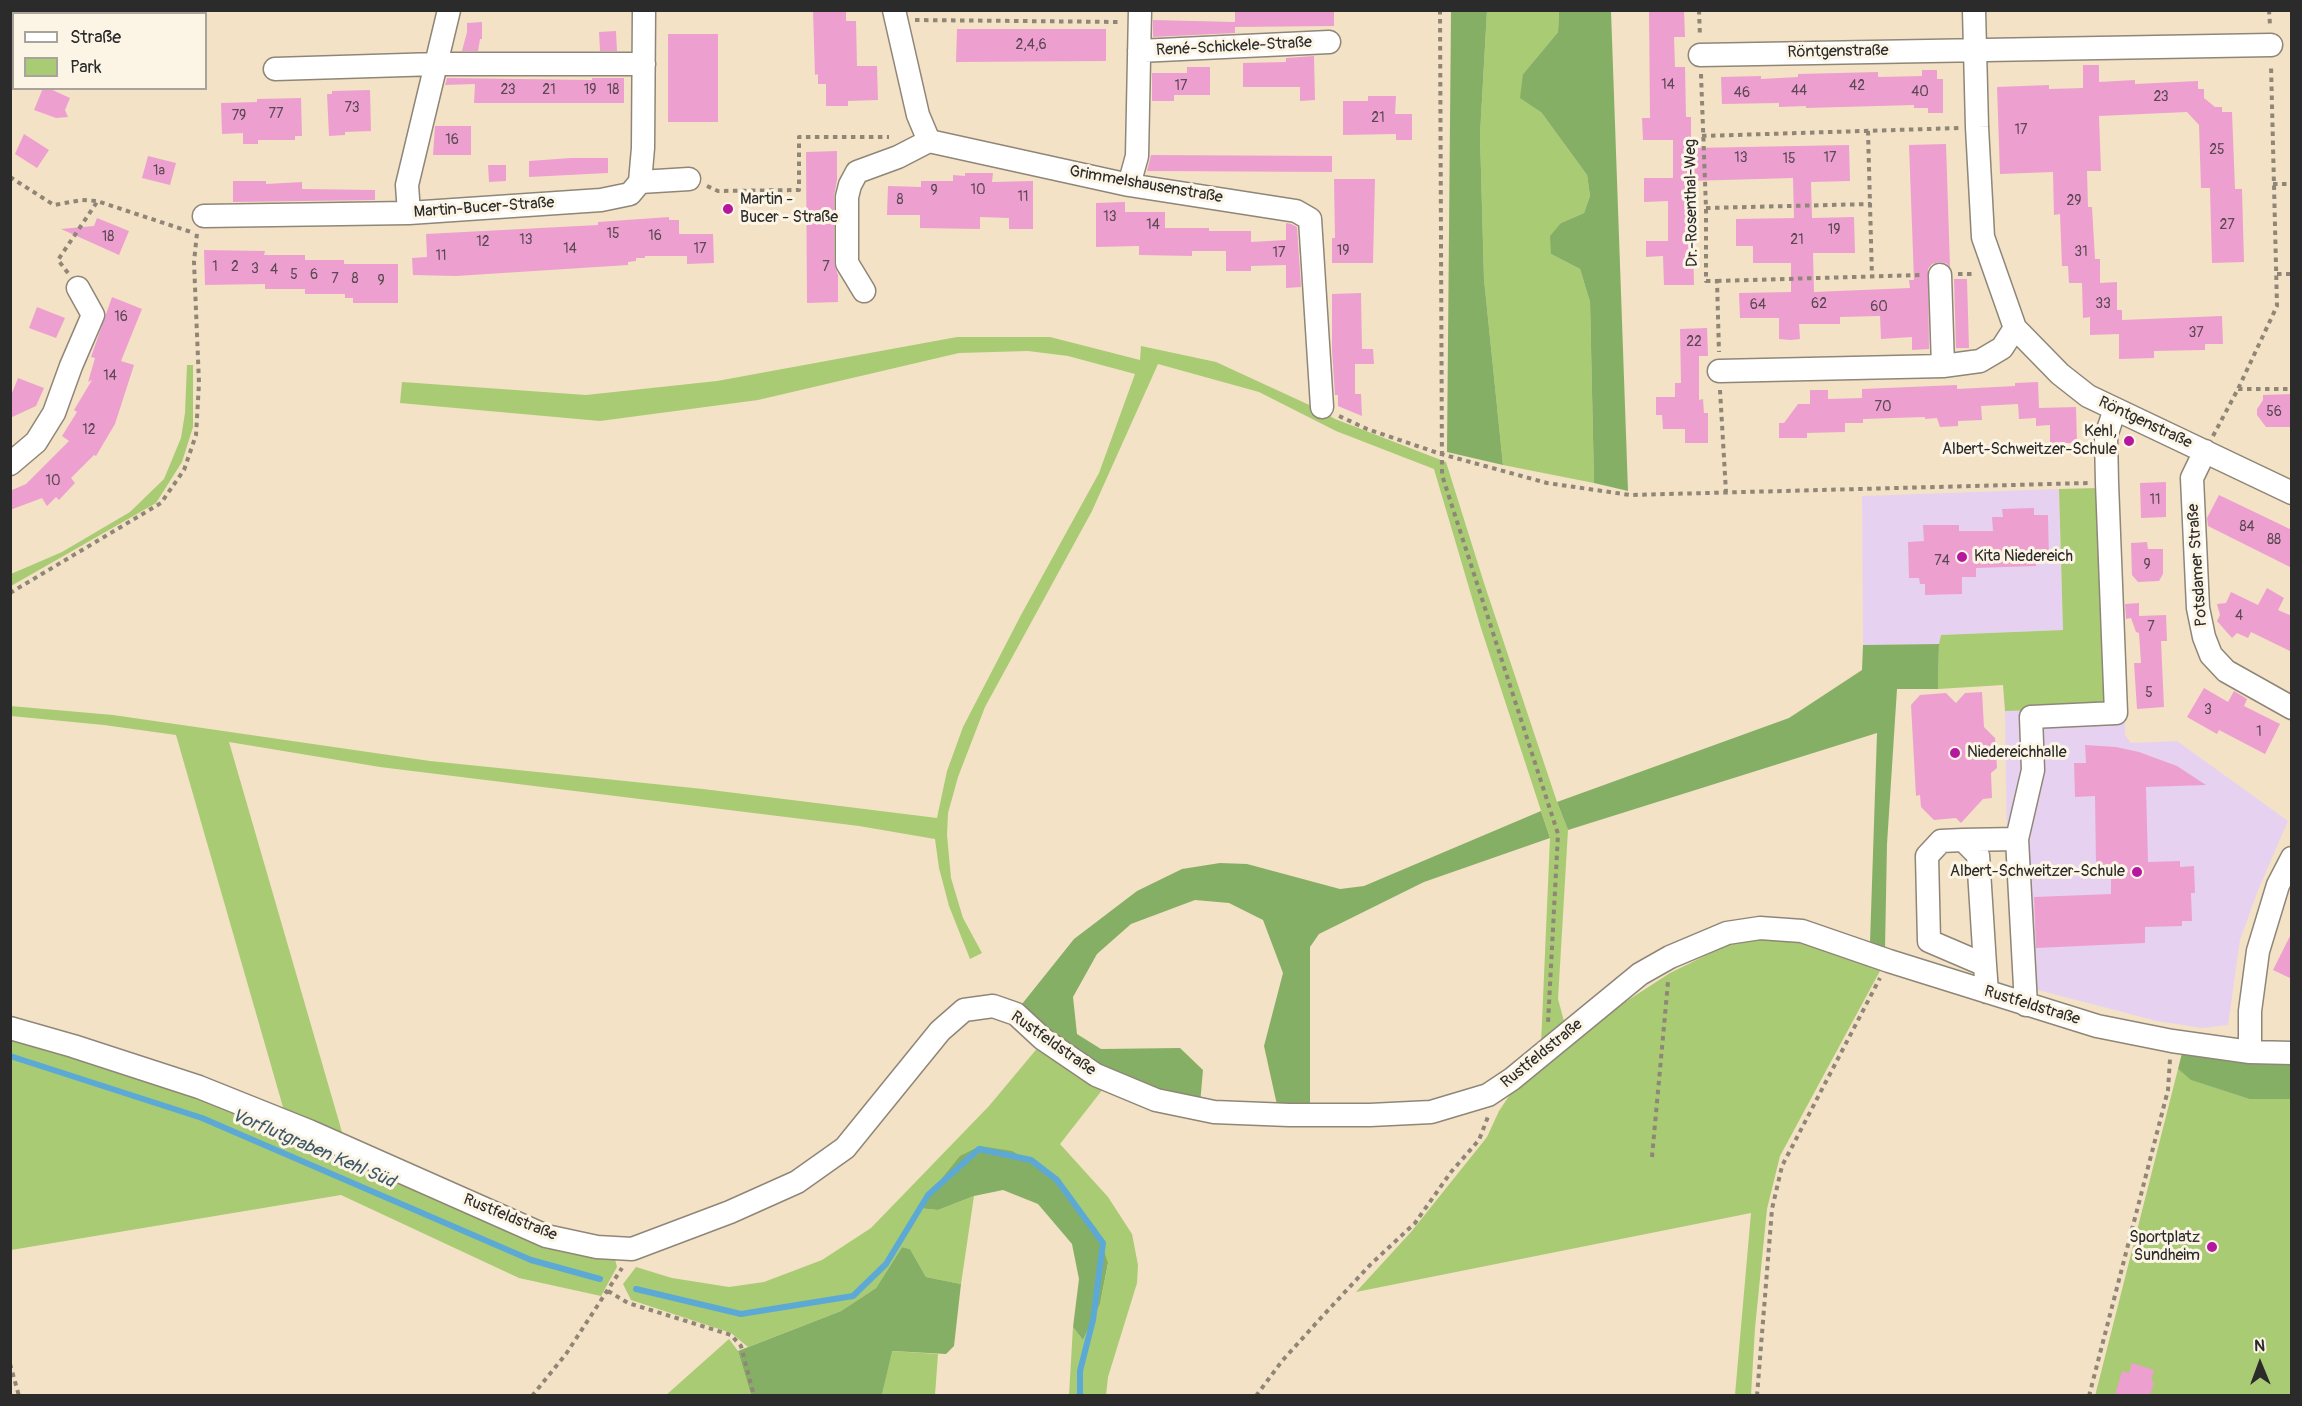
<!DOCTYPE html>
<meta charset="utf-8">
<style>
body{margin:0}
#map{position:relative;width:2302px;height:1406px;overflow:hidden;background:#f3e2c5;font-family:Pangolin,sans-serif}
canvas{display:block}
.frame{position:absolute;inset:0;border:12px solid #2b2b2b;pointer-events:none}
.legend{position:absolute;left:12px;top:12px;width:195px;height:78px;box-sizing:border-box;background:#fcf5e5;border:2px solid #a8a49b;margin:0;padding:8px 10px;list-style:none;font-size:18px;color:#2b2b2b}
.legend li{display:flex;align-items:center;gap:12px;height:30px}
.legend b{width:30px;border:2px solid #a8a49b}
.north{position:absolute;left:2230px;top:1334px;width:60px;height:60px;-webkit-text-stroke:4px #fcf5e5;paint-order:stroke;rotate:359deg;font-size:16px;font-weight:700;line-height:24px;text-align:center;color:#2b2b2b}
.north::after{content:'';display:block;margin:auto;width:21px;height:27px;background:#2b2b2b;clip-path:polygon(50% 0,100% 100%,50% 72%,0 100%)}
</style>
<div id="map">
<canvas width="2302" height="1406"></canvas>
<div class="frame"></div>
<ul class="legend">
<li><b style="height:8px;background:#fff"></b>Straße</li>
<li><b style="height:16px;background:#a8cb74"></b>Park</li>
</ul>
<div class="north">N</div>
</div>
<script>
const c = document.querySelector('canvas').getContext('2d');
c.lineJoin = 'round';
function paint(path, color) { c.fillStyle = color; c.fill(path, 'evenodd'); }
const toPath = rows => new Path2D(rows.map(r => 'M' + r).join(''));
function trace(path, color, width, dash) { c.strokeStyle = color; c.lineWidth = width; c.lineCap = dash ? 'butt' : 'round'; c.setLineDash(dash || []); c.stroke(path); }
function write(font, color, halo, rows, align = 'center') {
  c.font = font + ' Pangolin,sans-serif'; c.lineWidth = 6; c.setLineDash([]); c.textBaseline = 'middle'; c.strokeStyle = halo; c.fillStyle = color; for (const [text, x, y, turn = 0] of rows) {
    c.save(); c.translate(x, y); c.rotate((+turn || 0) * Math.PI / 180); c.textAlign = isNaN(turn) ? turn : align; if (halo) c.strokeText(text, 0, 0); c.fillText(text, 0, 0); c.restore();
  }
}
paint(toPath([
 [2059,489,2063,630,1941,635,1939,644,1863,645,1862,496],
 [2125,708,2125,735,2131,743,2177,741,2288,821,2258,890,2240,940,2228,1025,2202,1028,2157,1021,2015,984,2007,855,2005,711]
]), '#e6d2f0');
paint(toPath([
 [1487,11,1559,11,1558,32,1523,74,1541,112,1587,175,1590,196,1584,213,1561,223,1551,254,1580,269,1590,302,1594,483,1503,465,1484,279,1480,135],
 [957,337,1050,337,1140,360,1141,346,1216,362,1318,409,1335,419,1446,462,1484,583,1557,802,1568,830,1558,999,1565,1025,1541,1045,1550,838,1480,625,1434,469,1336,431,1259,392,1158,364,1092,511,985,707,958,777,948,813,947,835,951,878,963,918,982,953,970,959,949,906,939,868,935,839,859,826,380,767,229,742,344,1139,285,1114,176,735,104,725,11,716,10,706,113,715,430,761,703,789,937,818,947,771,963,727,1021,615,1099,473,1135,374,1068,356,1028,351,959,353,758,400,600,421,400,403,402,382,586,395,717,381],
 [187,365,193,365,193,427,182,462,156,503,11,586,11,574,62,552,130,512,164,479,181,438,185,413],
 [2098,488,2109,708,2005,711,2003,685,1938,689,1939,644,1941,635,2063,630,2059,489],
 [1770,936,1811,943,1881,969,1780,1156,1767,1209,1755,1328,1751,1395,1735,1395,1751,1213,1356,1292,1411,1232,1487,1137,1499,1111,1513,1090,1593,1023,1670,973,1731,943],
 [11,1035,219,1103,614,1255,617,1267,601,1296,519,1278,341,1195,11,1250],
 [1040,1045,1103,1089,1060,1144,1108,1197,1132,1234,1138,1265,1137,1283,1108,1377,1106,1395,1069,1395,1073,1327,1083,1340,1100,1304,1108,1264,1097,1229,1056,1177,918,1208,938,1210,974,1196,961,1284,926,1277,910,1249,902,1247,876,1288,841,1311,748,1347,731,1333,631,1300,623,1284,636,1267,672,1278,729,1287,764,1282,822,1260,871,1228,989,1106],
 [2178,1069,2192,1080,2249,1099,2291,1099,2291,1395,2095,1396],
 [729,1339,738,1351,751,1395,665,1396],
 [891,1351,938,1354,935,1395,882,1396]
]), '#a8cb74');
paint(toPath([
 [1451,11,1487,11,1480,135,1484,279,1503,465,1447,452],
 [1559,11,1611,11,1628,491,1594,483,1590,302,1580,269,1551,254,1550,236,1561,223,1584,213,1590,196,1587,175,1541,112,1520,98,1523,74,1558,32],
 [1939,644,1938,689,1897,689,1887,844,1885,949,1870,943,1877,733,1568,830,1557,802,1789,718,1862,670,1863,645],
 [1541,811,1550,838,1424,882,1319,934,1310,947,1310,1108,1277,1105,1264,1046,1283,973,1263,920,1229,903,1195,900,1131,924,1097,954,1073,997,1077,1034,1101,1049,1180,1048,1203,1070,1200,1104,1137,1089,1060,1042,1022,1004,1074,939,1137,891,1182,869,1220,863,1247,864,1340,889,1364,886],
 [2182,1053,2268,1064,2291,1065,2291,1099,2249,1099,2191,1080,2178,1069],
 [980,1146,1012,1151,1056,1177,1097,1229,1108,1263,1100,1304,1083,1340,1073,1327,1079,1279,1072,1244,1038,1204,1003,1190,974,1196,938,1210,918,1208,960,1156],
 [902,1247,910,1249,926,1277,961,1284,954,1346,946,1354,892,1351,882,1395,751,1395,738,1351,841,1311,876,1288]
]), '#86af66');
trace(toPath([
 [10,1056,202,1118,531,1260,600,1279],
 [636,1289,741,1314,853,1296,886,1264,928,1195,979,1149,1031,1160,1057,1180,1103,1243,1093,1320,1080,1371,1080,1396]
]), '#5da9d6', 6);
paint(toPath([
 [813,10,846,10,846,21,856,21,857,66,877,66,878,100,848,101,848,106,826,106,826,84,818,84,818,74,815,75],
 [1235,10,1334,10,1334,26,1235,27],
 [1649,10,1684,10,1685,37,1674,37,1675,67,1685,67,1686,117,1691,117,1691,148,1849,145,1850,181,1811,182,1812,218,1854,217,1855,253,1813,253,1814,292,1910,288,1909,280,1914,280,1909,145,1946,144,1950,267,1946,263,1939,262,1932,264,1928,269,1929,349,1912,350,1912,337,1881,339,1880,316,1840,317,1840,324,1799,324,1800,339,1791,340,1779,339,1779,318,1740,318,1739,293,1791,292,1791,263,1753,263,1753,246,1736,246,1736,219,1794,218,1793,178,1689,181,1689,241,1693,240,1694,285,1664,285,1663,256,1646,257,1646,241,1668,241,1668,201,1644,202,1644,178,1673,178,1673,140,1643,140,1642,118,1650,118],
 [1153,20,1235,22,1235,33,1153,37],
 [482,22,482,39,480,39,478,51,462,51,467,32,467,23],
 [957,29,1106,29,1106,61,956,62],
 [616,31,617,51,600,51,599,32],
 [668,34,718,34,718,122,668,122],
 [1314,56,1315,100,1300,101,1300,87,1243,87,1243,63,1286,62,1286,58],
 [2083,65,2099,65,2099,82,2135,80,2135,84,2198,81,2198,89,2204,89,2204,98,2215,107,2222,107,2222,112,2232,112,2235,189,2242,189,2244,262,2212,263,2210,188,2201,188,2199,125,2187,112,2099,116,2101,171,2087,171,2088,207,2092,207,2095,259,2100,259,2100,283,2117,282,2117,310,2122,310,2122,320,2222,316,2223,344,2205,344,2205,350,2154,351,2154,358,2119,359,2119,334,2090,335,2090,317,2083,318,2082,283,2069,283,2068,266,2062,266,2060,214,2054,215,2053,172,2000,174,1997,87,2049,85,2049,89,2083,88],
 [1187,67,1210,67,1210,95,1174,95,1174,101,1152,101,1152,73,1187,73],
 [1922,70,1937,70,1937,79,1943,79,1943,113,1928,113,1928,108,1914,108,1914,105,1806,108,1806,106,1779,107,1779,103,1722,104,1721,77,1761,76,1761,79,1798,77,1798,74,1878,72,1878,77,1922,76],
 [447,78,592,80,592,78,624,78,624,103,474,103,475,84,445,85],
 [43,88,48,88,70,98,65,110,68,117,56,118,34,110],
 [370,90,371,131,345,132,345,135,329,136,327,94,332,94,332,91],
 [1368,96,1396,96,1395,114,1412,114,1412,140,1396,140,1396,134,1343,135,1343,101,1368,101],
 [301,98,302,136,295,136,295,140,258,140,258,144,243,144,243,133,222,134,221,103,257,102,257,99],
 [435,126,471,126,471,155,433,155],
 [24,134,49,150,37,168,15,154],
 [837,151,837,180,834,197,834,263,838,275,838,302,807,303,806,152],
 [1151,155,1332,156,1332,172,1147,171],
 [148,156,176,163,170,185,142,178],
 [571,158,608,158,608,173,529,177,529,161],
 [488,165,506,165,506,181,489,182],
 [965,173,993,173,992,182,1033,181,1033,229,1009,229,1009,218,980,217,980,229,920,228,920,215,887,215,888,186,921,187,921,181,953,181,953,175,965,176],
 [1334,179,1375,179,1373,263,1332,263,1332,238,1335,238],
 [233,181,266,181,266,184,302,182,302,189,375,190,375,200,233,202],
 [1125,202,1125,212,1165,212,1165,228,1209,228,1209,231,1251,231,1251,242,1286,240,1286,223,1291,224,1297,227,1301,287,1286,288,1286,265,1251,266,1251,271,1226,271,1226,251,1192,251,1192,256,1139,255,1139,246,1096,247,1096,203],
 [669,217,669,220,679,220,679,234,713,234,714,263,687,264,687,256,645,256,645,258,636,258,636,261,628,262,628,265,456,276,413,275,412,258,427,257,426,234,598,225,598,222],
 [97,218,129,231,119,255,61,229,94,226],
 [204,250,265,251,264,255,305,255,305,260,344,260,344,264,398,264,398,303,353,303,353,298,345,298,345,294,305,294,305,289,265,289,265,284,205,285],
 [1954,279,1967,279,1969,348,1956,348],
 [1361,293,1362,349,1373,349,1374,364,1355,364,1355,394,1361,394,1362,416,1338,406,1338,395,1335,395,1332,350,1332,294],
 [112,297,142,309,121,361,134,365,115,424,96,456,94,455,71,478,75,483,59,500,56,497,47,506,42,498,10,510,10,491,26,484,69,441,62,436,77,412,74,410,92,380,88,382,95,358,91,357],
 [37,307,65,318,56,338,29,328],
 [1707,328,1708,356,1699,356,1699,400,1703,399,1704,413,1708,413,1708,443,1685,443,1685,429,1663,429,1662,415,1656,415,1656,397,1675,397,1675,383,1681,383,1680,329],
 [18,378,44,388,36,406,10,418,10,398],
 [2038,382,2039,408,2076,407,2077,443,2050,443,2050,425,2036,426,2036,418,2019,419,2018,404,1981,406,1982,420,1958,421,1958,426,1940,427,1937,418,1925,419,1925,417,1863,419,1863,423,1845,423,1845,432,1807,433,1807,438,1779,438,1779,423,1784,423,1798,404,1810,404,1810,390,1828,390,1828,399,1862,398,1862,389,1957,385,1957,389,2015,386,2015,383],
 [2292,394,2292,427,2266,427,2257,415,2257,409,2263,400,2263,395],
 [2166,482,2166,517,2141,518,2140,483],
 [2219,495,2292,530,2292,568,2208,526,2207,518],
 [2034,508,2034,515,2048,515,2049,559,2036,560,2036,566,1976,568,1976,577,1962,577,1962,594,1925,595,1925,584,1920,584,1919,578,1909,578,1908,542,1924,541,1923,525,1959,525,1959,531,1993,531,1992,517,2003,517,2002,509],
 [2147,542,2148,549,2163,549,2163,574,2159,581,2138,582,2132,575,2131,543],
 [2267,588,2284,598,2278,610,2292,616,2292,652,2251,632,2248,638,2237,633,2232,638,2217,621,2220,615,2217,604,2226,603,2231,592,2258,605],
 [2139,603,2139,616,2166,615,2167,641,2161,641,2164,707,2137,709,2134,663,2141,663,2139,633,2136,632,2131,618,2126,619,2125,604],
 [2204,688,2228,702,2234,691,2247,699,2244,706,2280,724,2265,754,2219,730,2217,734,2187,717],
 [1982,692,1984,727,1995,738,1997,768,1991,773,1992,798,1983,799,1961,823,1956,818,1934,820,1921,807,1920,795,1916,796,1911,705,1920,695,1946,693,1956,703,1965,693],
 [2085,745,2116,747,2139,752,2177,766,2206,785,2146,787,2148,862,2180,861,2180,867,2194,866,2195,893,2191,893,2192,921,2182,921,2182,926,2145,927,2145,943,2036,948,2034,897,2111,894,2111,865,2096,865,2095,796,2075,797,2074,763,2086,763],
 [2292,932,2292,979,2273,970],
 [2132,1363,2154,1370,2151,1381,2154,1382,2150,1395,2115,1395,2122,1371,2129,1373]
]), '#eda0cf');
const minor = toPath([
 [894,10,918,115,929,141,1129,185,1296,211,1310,219,1322,407],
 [1974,10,1977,127,1983,237,2015,328,2060,374,2088,396,2292,493],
 [1139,51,1329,42],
 [1700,55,2271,45],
 [275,69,437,64,644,64],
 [640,182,689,179],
 [1129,185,1137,156,1140,10],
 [409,213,407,185,449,10],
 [204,216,409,213,601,200,630,194,640,182,643,148,644,10],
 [1940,275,1943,366],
 [864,291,847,263,847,197,850,185,857,172,898,157,929,141],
 [1719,371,1943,366,1980,361,2002,348,2015,328],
 [2205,451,2192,478,2198,608,2204,637,2211,655,2226,671,2292,708],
 [10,464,36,442,54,413,71,366,93,315,78,288],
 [1963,840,2017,839],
 [1985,965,1929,941,1927,856,1941,841,1963,840,1978,855,1985,965,1987,992],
 [2026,1005,2017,839,2033,770,2031,717,2116,713,2107,483,2106,436,2115,409],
 [10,1028,73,1046,199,1087,309,1131,546,1236,597,1247,632,1249,730,1212,797,1182,845,1148,940,1031,964,1010,993,1006,1016,1014,1043,1039,1096,1075,1156,1100,1214,1112,1289,1115,1370,1115,1431,1112,1488,1095,1512,1079,1640,974,1670,957,1727,933,1760,928,1802,931,1889,961,2097,1026,2172,1041,2250,1052,2292,1053],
 [2250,1052,2250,1011,2258,951,2278,885,2292,858]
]);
trace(minor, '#8f8678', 25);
trace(toPath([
 [1440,10,1442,475,1558,834,1548,1023],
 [1699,10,1700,37],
 [2269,10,2270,25],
 [915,20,1121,22],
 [1701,74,1706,208,1706,281,1717,281,1719,352],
 [1868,131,1872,277],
 [1702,136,1960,128],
 [10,177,54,205,82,200,97,201,191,232],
 [2273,184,2292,184],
 [707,186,718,191,799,190,799,137,889,137],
 [1706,208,1871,204],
 [68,273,58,260,97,202],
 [1958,274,1975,274],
 [2277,274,2292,274],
 [1717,281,1921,275],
 [2238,389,2292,389],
 [1720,390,1726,492],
 [1339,416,1367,429,1441,454,1547,483,1630,495,2088,483],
 [2213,436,2238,389,2277,306,2271,65],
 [10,593,161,503,184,470,196,435,199,383,194,262,197,233],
 [1652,1157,1668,982],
 [608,1291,628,1303,731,1335,741,1346,754,1396],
 [10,1364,19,1396],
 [532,1396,566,1354,622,1268],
 [1256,1396,1282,1361,1319,1320,1370,1265,1415,1223,1451,1172,1479,1140,1489,1114],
 [1757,1396,1772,1209,1782,1166,1880,978],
 [2089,1396,2168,1090,2170,1059]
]), '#8f8678', 4, [4.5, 4.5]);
trace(minor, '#fff', 22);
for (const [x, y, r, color] of [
 [728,209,6,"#b5179e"],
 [2129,441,6,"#b5179e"],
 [1962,557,6,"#b5179e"],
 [1955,753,6,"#b5179e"],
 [2137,872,6,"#b5179e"],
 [2212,1247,6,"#b5179e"]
]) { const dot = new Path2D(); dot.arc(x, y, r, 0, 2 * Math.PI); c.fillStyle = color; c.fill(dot); trace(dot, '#fcf5e5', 2); }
write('14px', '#5c4854', null, [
 ["2,4,6",1031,45],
 ["14",1668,85],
 ["17",1181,86],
 ["42",1857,86],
 ["23",508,90],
 ["21",549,90],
 ["19",590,90],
 ["18",613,90],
 ["44",1799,91],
 ["40",1920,92],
 ["46",1742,93],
 ["23",2161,97],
 ["73",352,108],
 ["77",276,114],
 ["79",239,116],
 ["21",1378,118],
 ["17",2021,130],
 ["16",452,140],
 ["25",2217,150],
 ["13",1741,158],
 ["17",1830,158],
 ["15",1789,159],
 ["1a",159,171],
 ["10",978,190],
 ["9",934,191],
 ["11",1023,197],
 ["8",900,200],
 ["29",2074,201],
 ["13",1110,217],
 ["14",1153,225],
 ["27",2227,225],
 ["19",1834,230],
 ["15",613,234],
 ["16",655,236],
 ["18",108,237],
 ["13",526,240],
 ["21",1797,240],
 ["12",483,242],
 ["14",570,249],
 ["17",700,249],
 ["19",1343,251],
 ["31",2081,252],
 ["17",1279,253],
 ["11",441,256],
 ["1",215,267],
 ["2",235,267],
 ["7",826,267],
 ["3",255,269],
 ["4",274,270],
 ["5",294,275],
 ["6",314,275],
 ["7",335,279],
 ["8",355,279],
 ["9",381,281],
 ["62",1819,304],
 ["33",2103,304],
 ["64",1758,305],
 ["60",1879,307],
 ["16",121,317],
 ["37",2196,333],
 ["22",1694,342],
 ["14",110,376],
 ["70",1883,407],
 ["56",2274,412],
 ["12",89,430],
 ["10",53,481],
 ["11",2155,500],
 ["84",2247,527],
 ["88",2274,540],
 ["74",1942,561],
 ["9",2147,565],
 ["4",2239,616],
 ["7",2151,627],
 ["5",2149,693],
 ["3",2208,710],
 ["1",2259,732]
]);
write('16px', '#2b2b2b', '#fcf5e5', [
 ["René-Schickele-Straße",1234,47,-3],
 ["Röntgenstraße",1838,52,-1],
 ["Grimmelshausenstraße",1146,185,10],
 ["Dr.-Rosenthal-Weg",1692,203,-91],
 ["Martin-Bucer-Straße",484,208,-4],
 ["Röntgenstraße",2145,423,25],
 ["Potsdamer Straße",2198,565,-94],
 ["Rustfeldstraße",2032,1006,17],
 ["Rustfeldstraße",1053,1044,35],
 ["Rustfeldstraße",1542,1054,-39],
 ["Rustfeldstraße",510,1218,22]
]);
write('16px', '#2b2b2b', '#fcf5e5', [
 ["Martin -",740,200],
 ["Bucer - Straße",740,218],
 ["Kehl,",2117,432,"right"],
 ["Albert-Schweitzer-Schule",2117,450,"right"],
 ["Kita Niedereich",1974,557],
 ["Niedereichhalle",1967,753],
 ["Albert-Schweitzer-Schule",2125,872,"right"],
 ["Sportplatz",2200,1238,"right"],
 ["Sundheim",2200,1256,"right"]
], 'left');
write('italic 18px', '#3c5767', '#fcf5e5', [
 ["Vorflutgraben Kehl Süd",313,1149,23]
]);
</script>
